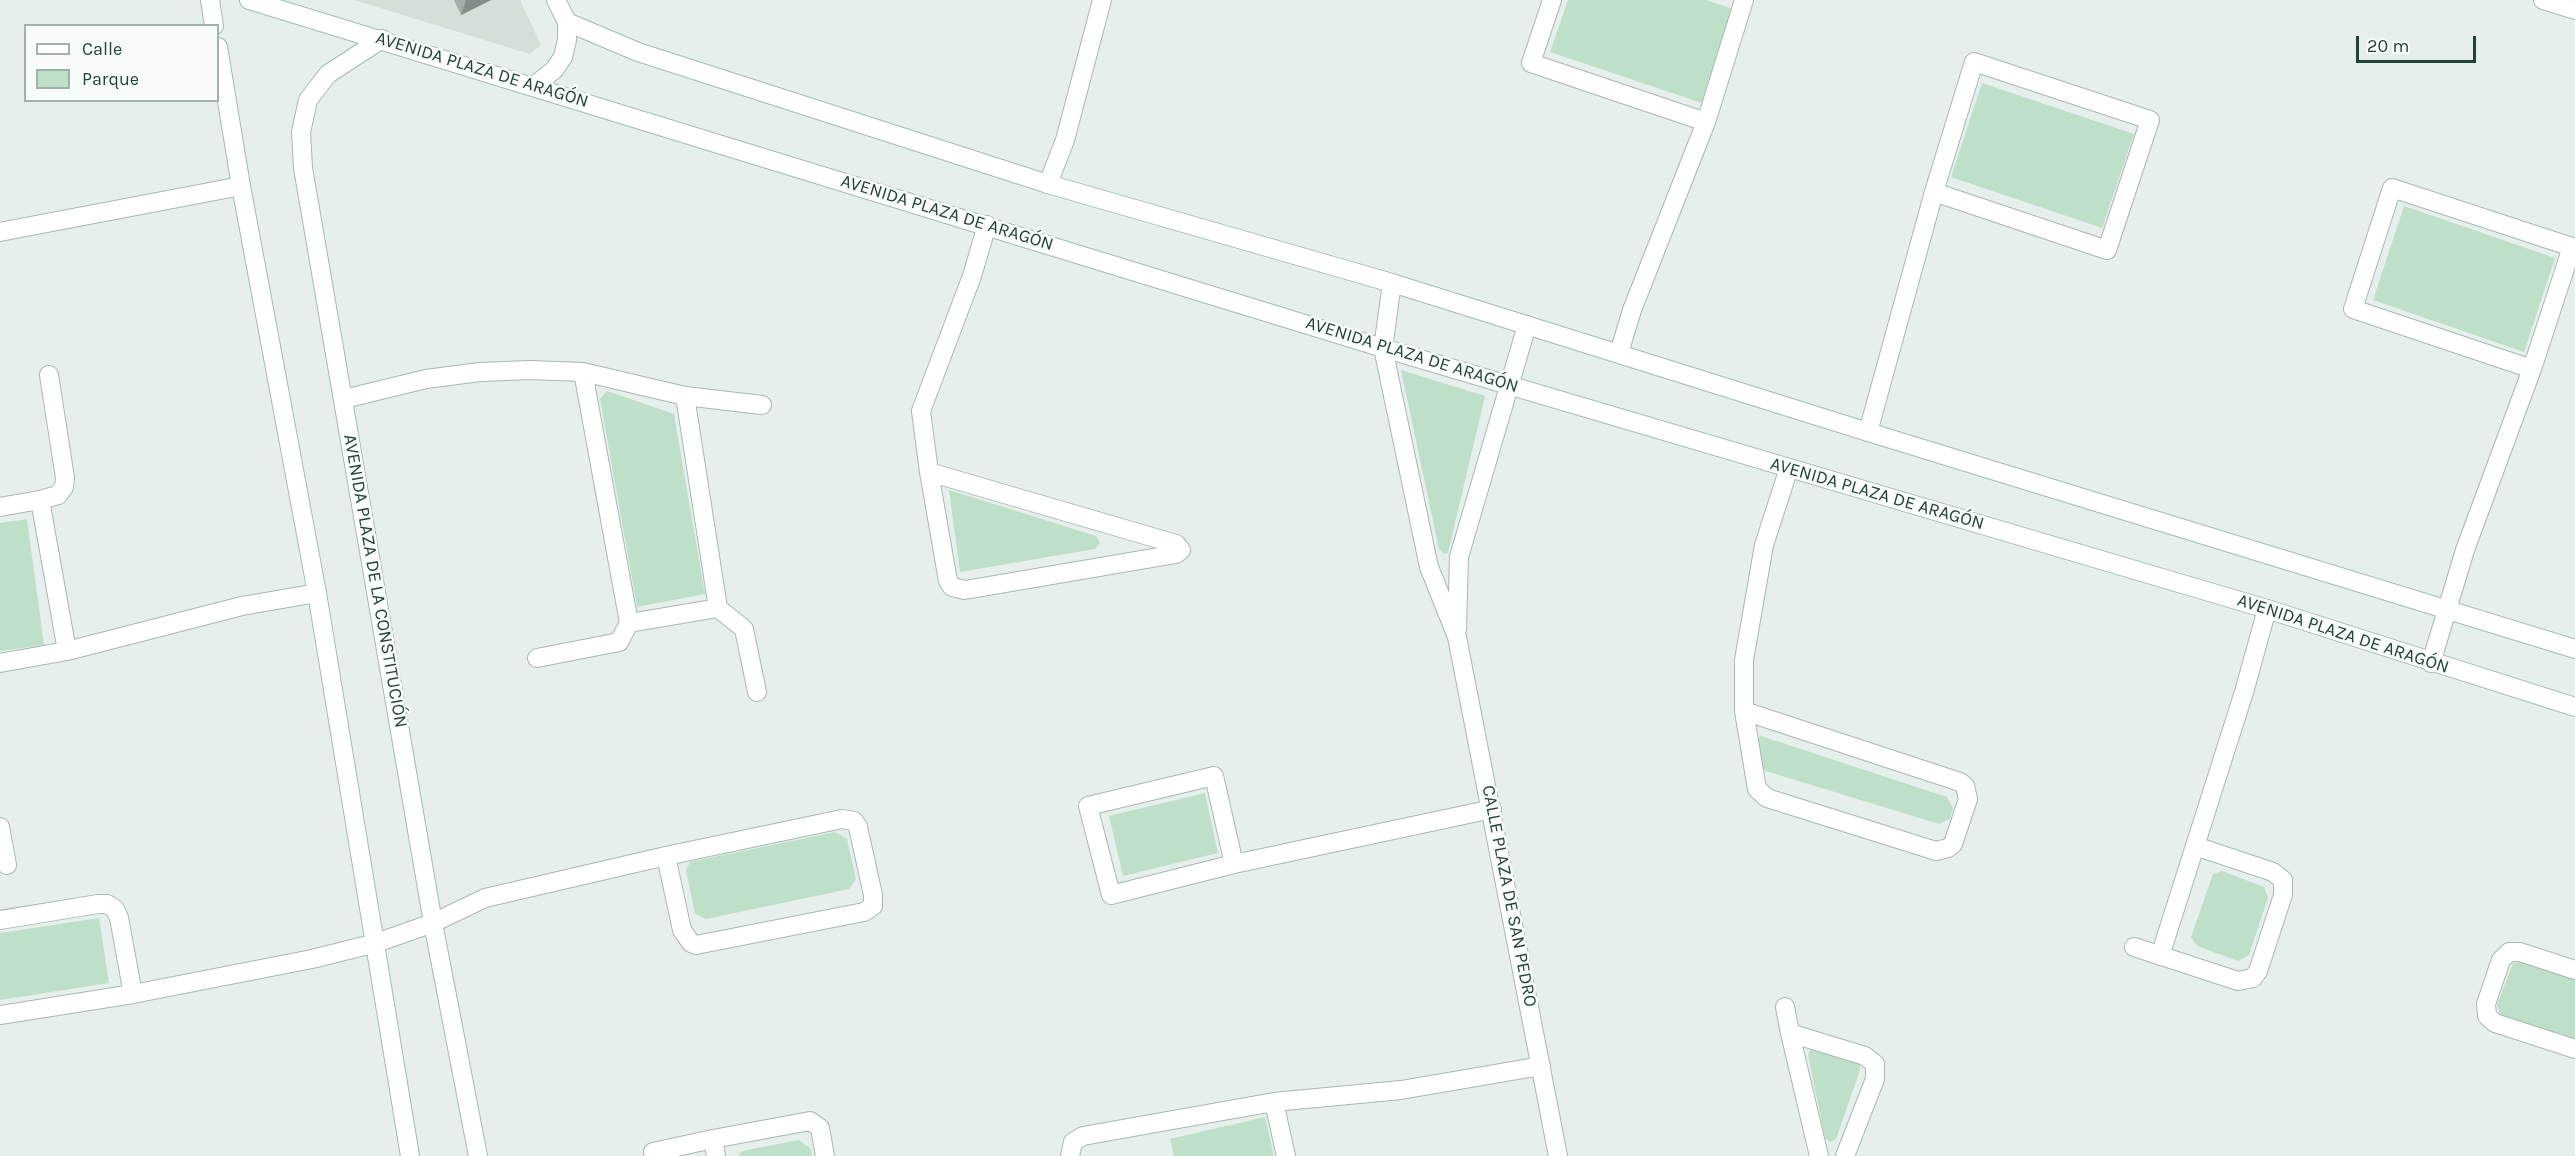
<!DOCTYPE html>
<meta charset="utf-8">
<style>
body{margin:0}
#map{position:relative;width:2575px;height:1156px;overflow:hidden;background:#e6efeb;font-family:Karla,sans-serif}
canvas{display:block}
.legend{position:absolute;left:24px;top:24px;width:195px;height:78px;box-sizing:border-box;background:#f7fbf9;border:2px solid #a3b1ad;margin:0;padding:8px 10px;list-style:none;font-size:18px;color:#24423a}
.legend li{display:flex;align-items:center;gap:12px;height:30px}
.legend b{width:30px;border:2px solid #a3b1ad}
.scale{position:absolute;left:2356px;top:36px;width:120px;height:27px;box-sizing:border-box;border:3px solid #24423a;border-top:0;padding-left:8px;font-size:18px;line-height:21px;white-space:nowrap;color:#24423a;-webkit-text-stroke:4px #f7fbf9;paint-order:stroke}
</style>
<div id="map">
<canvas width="2575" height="1156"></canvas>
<ul class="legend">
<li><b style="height:8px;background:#fff"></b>Calle</li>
<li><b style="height:16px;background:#bfe0c8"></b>Parque</li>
</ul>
<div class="scale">20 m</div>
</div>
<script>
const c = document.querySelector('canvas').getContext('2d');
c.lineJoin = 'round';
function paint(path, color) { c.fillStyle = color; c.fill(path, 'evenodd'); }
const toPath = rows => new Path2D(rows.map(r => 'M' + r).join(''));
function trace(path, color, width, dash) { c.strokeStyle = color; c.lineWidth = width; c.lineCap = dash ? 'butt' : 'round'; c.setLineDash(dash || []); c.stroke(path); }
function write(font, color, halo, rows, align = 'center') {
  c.font = font + ' Karla,sans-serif'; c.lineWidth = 5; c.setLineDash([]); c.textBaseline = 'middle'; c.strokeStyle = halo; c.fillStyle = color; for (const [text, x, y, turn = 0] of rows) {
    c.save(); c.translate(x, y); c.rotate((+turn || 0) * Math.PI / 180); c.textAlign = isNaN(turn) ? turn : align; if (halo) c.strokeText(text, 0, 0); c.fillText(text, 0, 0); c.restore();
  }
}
paint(toPath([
 [354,0,520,0,541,45,530,54]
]), '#d4dfda');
paint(toPath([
 [1568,0,1706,0,1733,9,1702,103,1550,52],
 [1982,83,2134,134,2102,228,1951,177],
 [2404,206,2555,258,2524,352,2373,300],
 [1401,370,1485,396,1448,553,1444,554,1439,549],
 [607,391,674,414,705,594,637,607,600,399],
 [949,490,1096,536,1100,543,1095,549,960,572],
 [27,519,44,645,0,651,0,523],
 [1761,736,1947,797,1953,808,1950,819,1939,824,1766,771,1760,766,1754,740],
 [1205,793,1218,853,1123,876,1109,816],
 [835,832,847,839,856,879,849,889,706,919,695,914,686,870,690,862],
 [2222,871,2264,887,2268,898,2249,955,2238,961,2197,946,2191,937,2213,874],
 [99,918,109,983,0,1000,0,933],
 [2524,962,2575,980,2575,1039,2500,1015,2497,1005,2513,963],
 [1811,1049,1857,1061,1860,1065,1860,1070,1836,1139,1830,1142,1825,1138,1808,1055],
 [1265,1117,1274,1156,1174,1156,1170,1139],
 [799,1140,811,1149,812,1156,738,1156,742,1151]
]), '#bfe0c8');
const lane = toPath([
 [685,396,762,405],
 [40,500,58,495,64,487,65,478,49,375],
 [718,608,744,629,757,692],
 [537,658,619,642,629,623],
 [0,827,7,865],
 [1785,1007,1790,1033],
 [653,1152,713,1139]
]);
const street = toPath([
 [1552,0,1531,63,1706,122],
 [2543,0,2575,10],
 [1048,184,1065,140,1102,0],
 [0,232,241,186],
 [1392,283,1383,348,1429,567,1457,637,1558,1156],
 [1619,353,1632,310,1706,122,1744,0],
 [344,399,426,379,480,372,530,370,583,372,685,396,718,608,629,623,583,372],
 [1868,432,1934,192,1974,62,2150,120,2107,250,1934,192],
 [929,472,1176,544,1181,550,1176,554,965,590,952,587,948,581,929,472,921,411,972,276,987,225],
 [0,507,40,500,67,651],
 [1457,629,1459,557,1527,325],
 [0,663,67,651,242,606,317,593],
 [2431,663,2465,550,2532,369,2572,247,2392,188,2353,309,2532,369],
 [1744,711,1960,782,1965,786,1968,799,1953,844,1948,848,1936,851,1767,798,1757,789,1744,711,1744,660,1764,545,1789,468],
 [1234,864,1214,776,1088,806,1111,895,1234,864,1492,809],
 [0,920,98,904,107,904,115,909,119,918,133,994],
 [2134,947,2238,981,2253,978,2258,971,2283,895,2283,880,2273,872,2195,846],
 [2160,956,2244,692,2267,609],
 [2575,970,2520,952,2509,952,2501,960,2486,1004,2487,1016,2495,1023,2575,1049],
 [0,1015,133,994,312,959,376,943,433,923,485,898,666,856,842,819,854,821,858,827,873,895,873,906,864,912,696,945,691,943,682,930,666,856],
 [1790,1033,1865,1056,1875,1064,1875,1079,1845,1156],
 [1790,1033,1819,1156],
 [1274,1102,1286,1156],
 [716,1156,713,1139,810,1121,820,1128,825,1156],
 [1070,1156,1073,1142,1083,1136,1274,1102,1401,1090,1541,1066]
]);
const secondary = toPath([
 [210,0,214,26],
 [249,0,1383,348,2267,609,2575,707],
 [556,0,567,22,638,52,1048,184,1392,283,1868,432,2575,649],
 [382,39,328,74,308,100,301,132,303,168,433,923,478,1156],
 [218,47,241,186,317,593,410,1156],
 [534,86,554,70,563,57,567,40,567,22]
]);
trace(lane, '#a8b8b2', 20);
trace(street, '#a8b8b2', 20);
trace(secondary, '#a4bbb3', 20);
trace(lane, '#fff', 18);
trace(street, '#fff', 18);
trace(secondary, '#fff', 18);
paint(toPath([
 [454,0,491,0,461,15]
]), '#a1aea9');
paint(toPath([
 [466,0,491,0,461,15]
]), '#838d89');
write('18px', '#24423a', '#f7fbf9', [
 ["AVENIDA PLAZA DE ARAGÓN",482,70,17],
 ["AVENIDA PLAZA DE ARAGÓN",947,213,17],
 ["AVENIDA PLAZA DE ARAGÓN",1412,355,17],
 ["AVENIDA PLAZA DE ARAGÓN",1877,494,16],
 ["AVENIDA PLAZA DE LA CONSTITUCIÓN",375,581,80],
 ["AVENIDA PLAZA DE ARAGÓN",2343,634,18],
 ["CALLE PLAZA DE SAN PEDRO",1509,896,79]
]);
</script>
